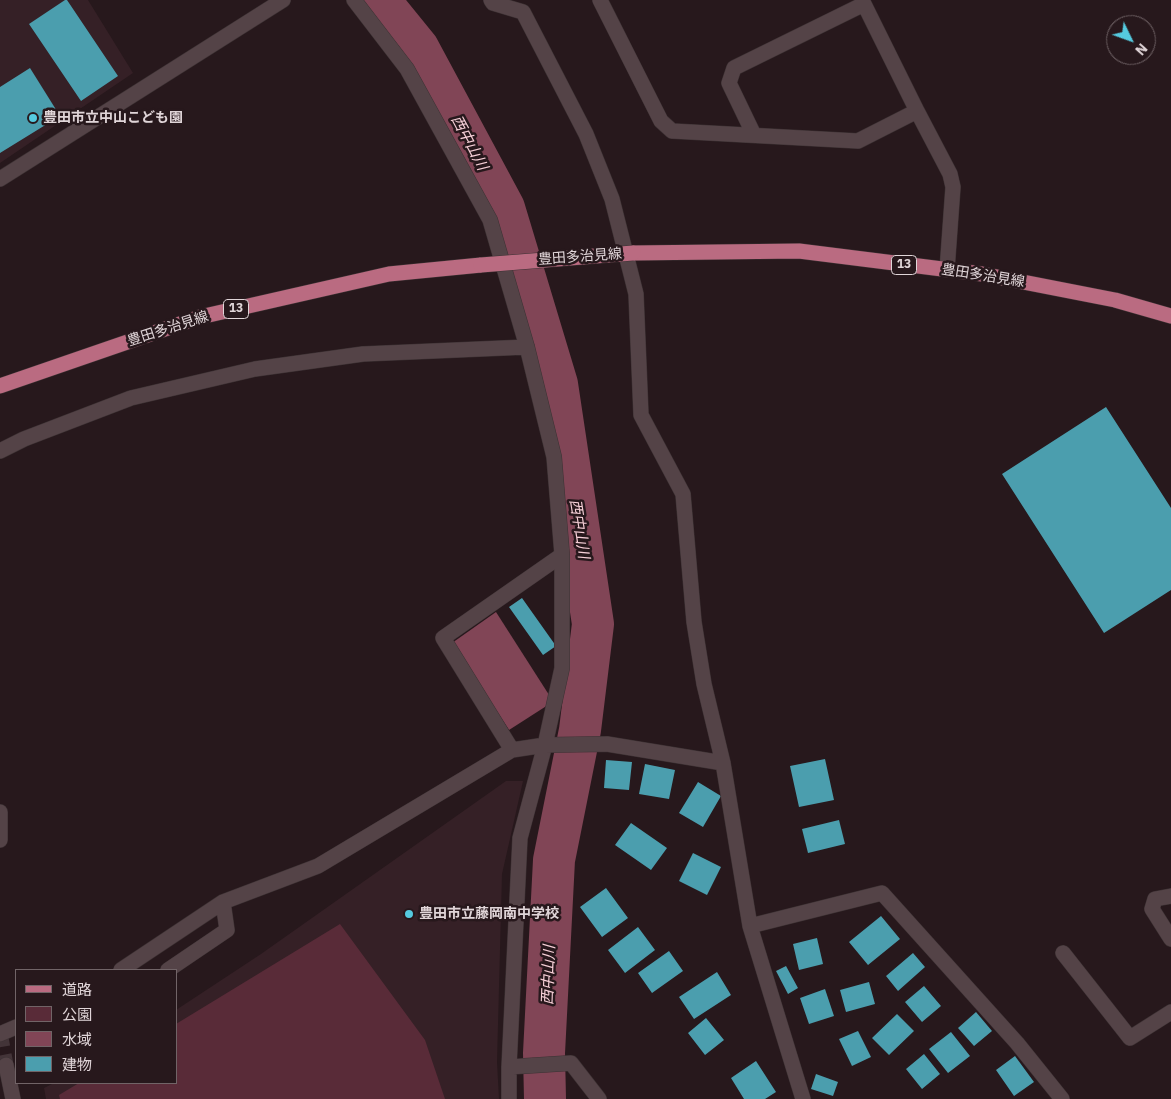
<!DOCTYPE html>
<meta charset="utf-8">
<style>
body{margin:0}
#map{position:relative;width:1171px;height:1099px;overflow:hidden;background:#27181c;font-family:"IBM Plex Sans","Noto Sans JP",sans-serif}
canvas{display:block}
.legend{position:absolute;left:15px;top:969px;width:162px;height:115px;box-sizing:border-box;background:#27181c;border:1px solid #716467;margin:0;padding:6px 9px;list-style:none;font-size:15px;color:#e0d5d8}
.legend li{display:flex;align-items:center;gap:10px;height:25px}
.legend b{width:25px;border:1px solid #716467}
.north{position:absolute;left:1106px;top:15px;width:50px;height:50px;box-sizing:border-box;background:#27181c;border:1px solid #716467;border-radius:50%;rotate:132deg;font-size:14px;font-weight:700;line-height:20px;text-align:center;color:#e0d5d8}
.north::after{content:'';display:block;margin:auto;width:18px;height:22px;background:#55cadf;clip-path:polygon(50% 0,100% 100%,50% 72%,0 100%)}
</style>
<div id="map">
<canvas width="1171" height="1099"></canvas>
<ul class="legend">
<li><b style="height:6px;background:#ba6b81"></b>道路</li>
<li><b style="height:14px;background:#592b38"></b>公園</li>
<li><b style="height:14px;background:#814556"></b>水域</li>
<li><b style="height:14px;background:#4b9eae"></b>建物</li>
</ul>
<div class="north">N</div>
</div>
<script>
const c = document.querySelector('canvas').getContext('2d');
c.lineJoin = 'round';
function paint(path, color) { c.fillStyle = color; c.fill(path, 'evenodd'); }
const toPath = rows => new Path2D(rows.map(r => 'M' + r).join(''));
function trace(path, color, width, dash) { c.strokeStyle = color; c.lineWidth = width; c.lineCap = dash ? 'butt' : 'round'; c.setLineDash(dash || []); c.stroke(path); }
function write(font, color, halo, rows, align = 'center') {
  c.font = font + ' "IBM Plex Sans","Noto Sans JP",sans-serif'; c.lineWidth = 5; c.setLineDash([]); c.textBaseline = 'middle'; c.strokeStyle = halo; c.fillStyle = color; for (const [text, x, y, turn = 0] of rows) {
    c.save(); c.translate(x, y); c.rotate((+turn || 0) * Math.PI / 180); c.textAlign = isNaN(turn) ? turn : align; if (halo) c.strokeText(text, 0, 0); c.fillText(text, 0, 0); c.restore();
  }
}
paint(toPath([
 [0,0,88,0,133,73,0,163],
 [506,781,523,781,502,874,497,1062,499,1099,46,1099,44,1088,54,1083,176,1083,176,1010,261,954]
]), '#352026');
paint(toPath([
 [340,924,425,1040,445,1099,60,1099,59,1095,79,1083,176,1083,176,1024]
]), '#592b38');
paint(toPath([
 [496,612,551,698,548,705,509,730,452,643]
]), '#814556');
trace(toPath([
 [379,0,418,48,504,208,557,384,593,624,580,730,554,860,544,1053,545,1099]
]), '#814556', 42);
paint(toPath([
 [65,0,67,0,118,76,81,101,29,24],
 [30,68,60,116,0,153,0,87],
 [1106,407,1171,508,1171,590,1104,633,1002,474],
 [522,598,556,646,543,655,509,607],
 [825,759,834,800,799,807,790,766],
 [606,760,632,762,629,790,604,788],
 [645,764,675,770,669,799,639,794],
 [698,782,721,796,703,827,679,813],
 [839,820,845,844,808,853,802,829],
 [631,823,667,848,651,870,615,845],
 [693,853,721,867,707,895,679,881],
 [606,888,628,918,602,937,580,907],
 [881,916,900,939,868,965,849,942],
 [638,927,655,950,625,973,608,950],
 [817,938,823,964,799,970,793,944],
 [669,951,683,971,652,993,638,973],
 [913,953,925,967,898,991,886,976],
 [786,966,798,988,788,994,776,971],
 [717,972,731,995,694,1019,679,997],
 [869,982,875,1004,846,1012,840,990],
 [924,986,941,1006,922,1022,905,1002],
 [825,989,834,1016,809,1024,800,998],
 [976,1012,992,1031,974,1046,958,1028],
 [897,1014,914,1031,889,1055,872,1038],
 [706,1018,724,1040,705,1055,688,1033],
 [858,1031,871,1057,852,1066,839,1039],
 [951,1032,970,1056,948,1073,929,1049],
 [924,1054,940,1074,922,1089,906,1069],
 [1015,1056,1034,1082,1014,1096,996,1070],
 [756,1061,776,1092,765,1099,744,1099,731,1078],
 [816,1074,838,1082,833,1096,811,1089]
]), '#4b9eae');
trace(toPath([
 [0,1032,6,1065]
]), '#433438', 15, [15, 8]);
const minor = toPath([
 [354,0,407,69,490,220,527,347,554,457,562,555,562,668,545,745,520,838,509,1067,509,1099],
 [491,0,493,3,523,12,586,134,612,199,636,294,641,415,683,494,694,622,704,684,723,763,750,926,803,1099],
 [600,0,661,121,672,131,858,141,917,111],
 [862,0,917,111,950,174,953,187,947,270],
 [754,135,729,83,734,68,864,4],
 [0,179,283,0],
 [0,451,24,439,131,398,255,369,363,354,527,347],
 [512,750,443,638,562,555],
 [0,812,0,840],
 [1171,896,1155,899,1152,909,1171,939],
 [750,926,882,893,1017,1043,1062,1099],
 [1063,953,1130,1038,1171,1012],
 [121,970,223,902,318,866,512,750,545,745,607,744,723,763],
 [168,970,227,930,223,902],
 [0,1034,16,1027],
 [6,1065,13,1099],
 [509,1067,571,1063,599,1099]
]);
const major = toPath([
 [633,253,799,251,982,274,1115,300,1171,316],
 [0,386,200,317,389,274,481,265]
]);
trace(minor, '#3d3234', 16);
trace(major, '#3d3234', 16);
trace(minor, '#544347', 15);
trace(major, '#ba6b81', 15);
const majorBridge = toPath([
 [481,265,633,253]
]);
trace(majorBridge, '#3d3234', 16, []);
trace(majorBridge, '#ba6b81', 15);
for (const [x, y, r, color] of [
 [33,118,5,"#55cadf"],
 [409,914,5,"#55cadf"]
]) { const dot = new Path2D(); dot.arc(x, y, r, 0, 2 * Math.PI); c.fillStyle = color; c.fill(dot); trace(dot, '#27181c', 2); }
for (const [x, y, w] of [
 [904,265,25],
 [236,309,25]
]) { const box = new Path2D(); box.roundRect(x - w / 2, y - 9.5, w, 19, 4); c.fillStyle = '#27181c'; c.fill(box); trace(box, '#e0d5d8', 1); }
write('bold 12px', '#e0d5d8', null, [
 ["13",904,265],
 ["13",236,309]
]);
write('bold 14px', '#e0d5d8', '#27181c', [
 ["豊田市立中山こども園",43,118],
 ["豊田市立藤岡南中学校",419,914]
], 'left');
write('14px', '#e0d5d8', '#27181c', [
 ["豊田多治見線",580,257,-4],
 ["豊田多治見線",983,276,9],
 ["豊田多治見線",168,329,-18]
]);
write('italic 15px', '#f7d0d8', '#27181c', [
 ["西中山川",469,143,62],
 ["西中山川",579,529,81],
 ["西中山川",549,975,-88]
]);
</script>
